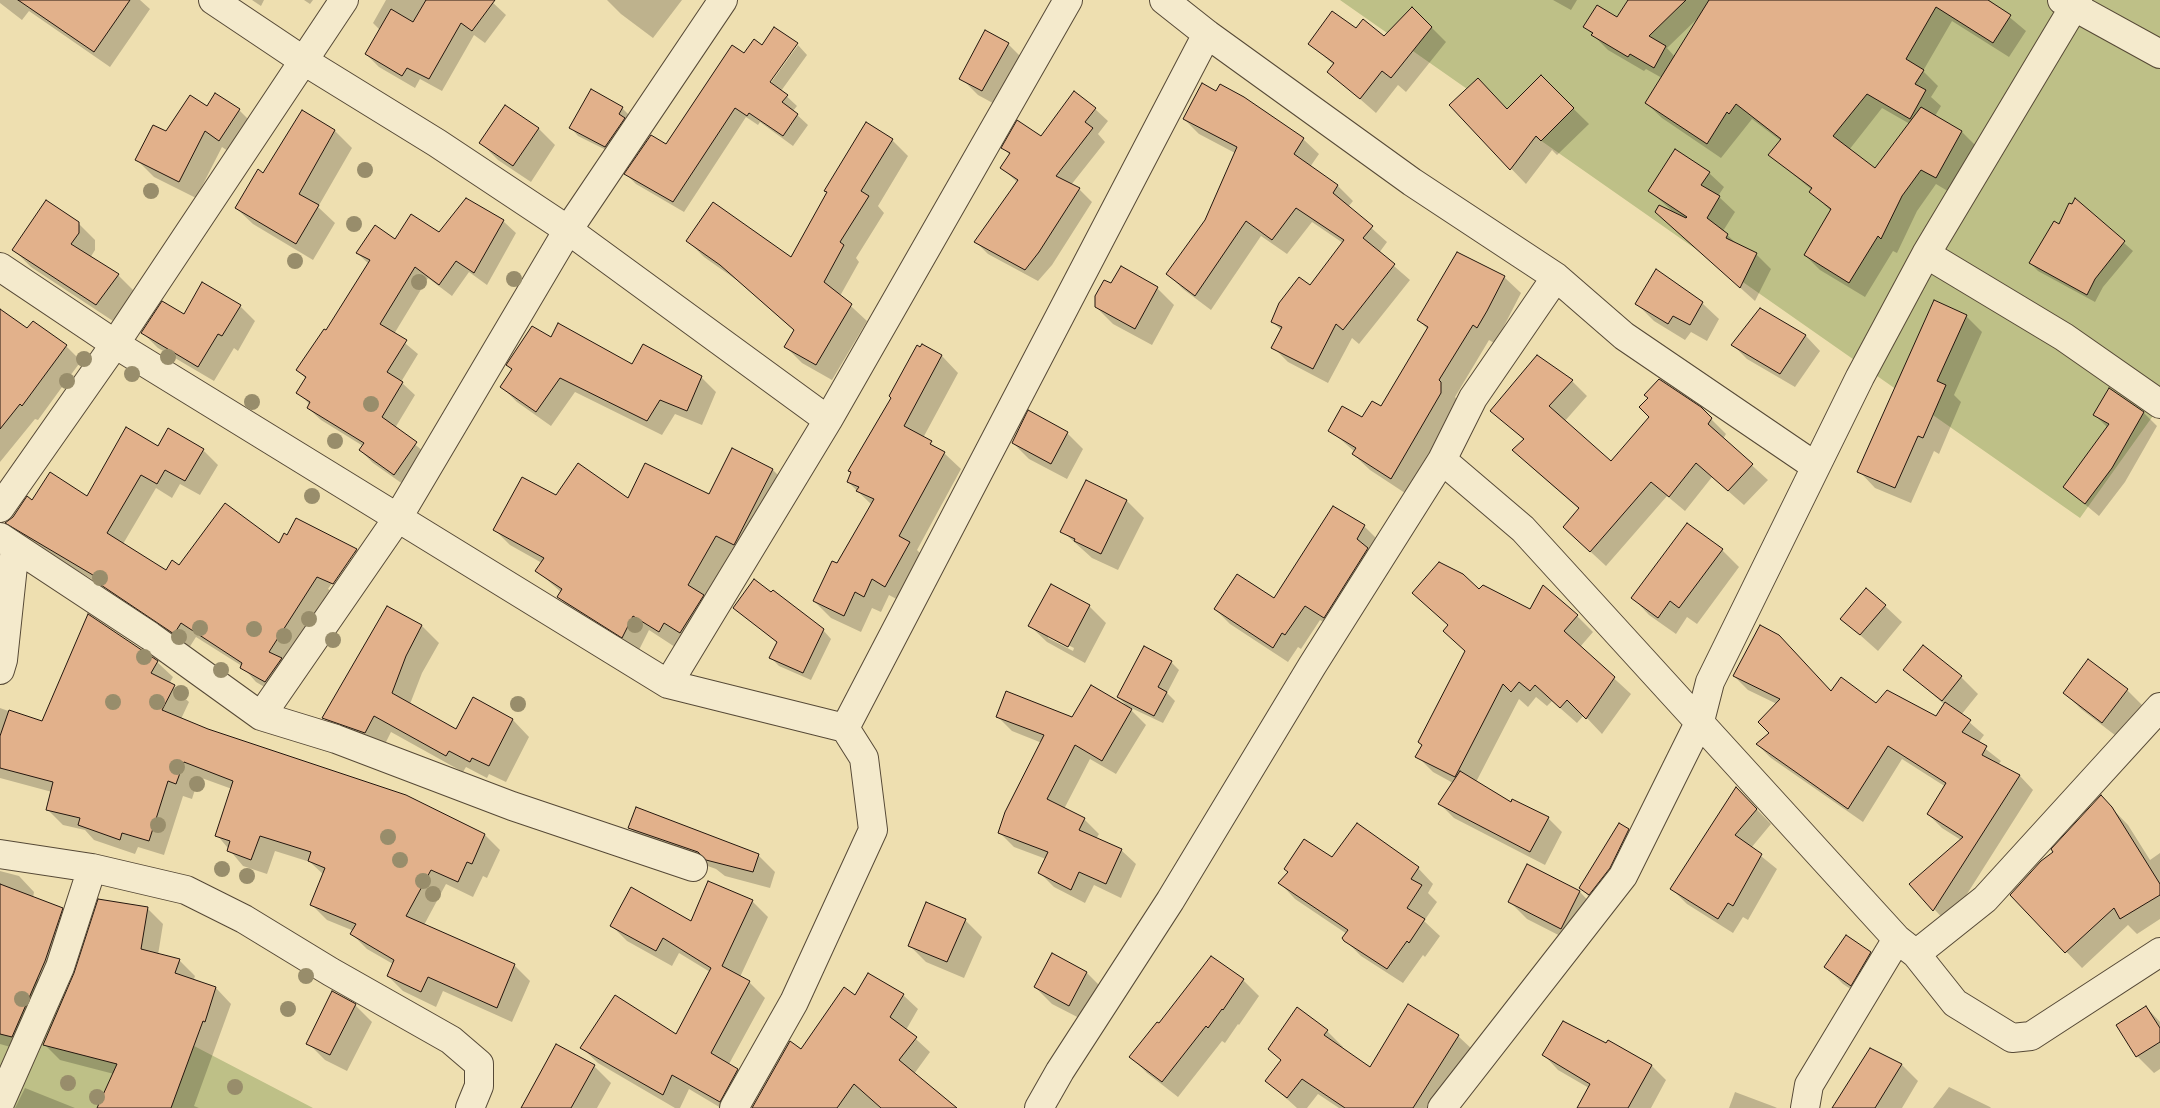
<!DOCTYPE html>
<style>
body{margin:0}
canvas{display:block;background:#eedfb0}
</style>
<canvas width="2160" height="1108"></canvas>
<script>
const c = document.querySelector('canvas').getContext('2d');
c.lineJoin = 'round';
function paint(path, color) { c.fillStyle = color; c.fill(path, 'evenodd'); }
const toPath = rows => new Path2D(rows.map(r => 'M' + r).join(''));
function trace(path, color, width, dash) { c.strokeStyle = color; c.lineWidth = width; c.lineCap = dash ? 'butt' : 'round'; c.setLineDash(dash || []); c.stroke(path); }
paint(toPath([
 [1340,0,2160,0,2160,406,2080,518],
 [0,963,173,1035,313,1108,0,1108]
]), '#bec087');
paint(toPath([
 [0,0,140,0,150,9,110,67,29,11,22,20,0,3],
 [252,0,264,0,261,6],
 [304,0,313,0,310,4],
 [386,0,490,0,506,15,485,43,474,35,442,91,420,79,415,88,379,67,366,54,380,30,373,23],
 [607,0,682,0,653,38,621,14],
 [1553,0,1577,0,1571,10],
 [1629,0,1989,0,2026,31,2009,57,1952,21,1923,71,1938,86,1931,97,1941,106,1935,116,1962,132,1977,147,1951,193,1936,184,1917,211,1897,253,1893,251,1865,297,1820,270,1805,255,1831,211,1811,192,1812,190,1770,155,1781,141,1752,119,1721,158,1662,118,1646,103,1662,78,1646,69,1644,71,1608,50,1585,27,1618,19],
 [1699,17,1675,57,1667,48],
 [1882,108,1910,124,1875,170,1849,150],
 [1412,8,1446,42,1406,92,1398,85,1376,113,1329,72,1334,65,1310,44,1384,38],
 [1008,44,1025,61,1000,107,978,95,961,78],
 [798,45,807,55,781,91,797,106,793,111,808,125,793,146,760,122,758,125,746,117,684,212,636,184,626,174,667,146,745,54,762,46,765,87,767,88],
 [1541,77,1589,124,1557,155,1552,150,1526,184,1450,105,1507,110],
 [1217,93,1243,98,1303,139,1319,154,1310,167,1338,186,1353,201,1348,207,1387,242,1379,253,1410,280,1359,344,1352,338,1328,383,1288,362,1273,347,1282,331,1272,321,1310,287,1343,243,1312,222,1287,254,1261,236,1211,310,1183,289,1168,274,1206,220,1235,153,1199,134,1184,119],
 [216,95,239,110,256,127,237,157,222,147,196,198,154,177,137,160,166,133,207,108],
 [622,108,630,116,614,154,578,136,570,127],
 [1095,109,1108,121,1098,134,1105,142,1071,185,1079,189,1092,202,1052,265,1038,281,988,254,976,242,1018,183,1002,168,1010,155,1003,148,1041,138],
 [302,111,335,131,352,148,318,207,335,223,313,260,253,224,236,208,264,174],
 [538,128,555,145,531,182,498,160,481,143],
 [892,140,908,156,878,206,884,213,856,258,859,262,840,296,867,321,832,380,802,363,786,347,795,331,738,281,704,257,688,241,791,259],
 [1709,173,1724,187,1718,196,1735,212,1723,231,1738,245,1756,254,1771,269,1755,301,1656,212,1671,210,1650,191],
 [2075,200,2133,251,2103,287,2095,302,2038,271,2030,263],
 [503,221,516,233,487,285,469,272,452,296,428,278,394,334,418,354,401,382,415,395,395,428,429,456,407,487,373,463,360,450,363,446,321,420,308,408,310,405,298,392,306,379,298,370,327,332,369,264,357,253,395,241],
 [78,223,95,240,95,250,90,258,118,275,135,292,113,321,31,267,14,250],
 [1504,277,1521,293,1503,328,1494,343,1489,340,1455,397,1457,400,1457,410,1408,495,1370,470,1353,454,1355,452,1330,430,1363,419,1381,408,1428,330,1418,319],
 [1112,285,1157,288,1174,305,1152,345,1113,324,1096,307],
 [1702,303,1719,319,1707,341,1691,332,1685,340,1654,321,1637,304],
 [240,306,255,321,238,351,234,348,214,381,158,348,143,333,184,316],
 [1760,310,1806,336,1820,351,1795,387,1747,359,1733,345],
 [1966,316,1982,332,1954,395,1961,402,1939,454,1934,451,1911,503,1875,488,1859,471],
 [0,318,66,346,81,361,38,420,35,419,0,462],
 [922,345,942,356,958,373,923,438,944,453,961,469,917,550,926,559,902,602,889,595,881,612,872,608,861,632,831,618,814,601,872,505,848,482],
 [1538,356,1572,381,1587,396,1564,422,1611,463,1700,408,1726,434,1723,439,1768,480,1744,505,1712,477,1685,511,1667,496,1606,566,1580,542,1579,509,1529,465,1524,440,1492,411],
 [508,365,632,366,701,377,716,392,702,425,675,414,662,435,575,392,551,426,517,402,502,387,513,370],
 [2110,389,2144,413,2157,426,2125,482,2099,516,2064,487,2108,428,2095,415],
 [169,430,203,450,218,465,200,495,180,484,172,498,156,488,123,544,166,572,179,566,279,544,288,536,297,519,356,550,371,565,280,696,256,682,242,666,196,637,189,648,118,600,105,587,21,537,7,523,32,502,87,498,158,447],
 [353,553,356,553,330,590,328,589],
 [1067,433,1083,449,1067,479,1029,459,1013,443],
 [732,450,773,470,788,485,749,560,732,550,705,597,696,648,680,638,675,647,649,630,638,652,574,613,559,597,561,592,537,571,542,563,510,545,495,530,556,497,629,500,710,496],
 [1086,482,1127,501,1144,518,1118,570,1092,558,1062,531],
 [1687,525,1722,550,1739,567,1697,624,1687,617,1676,634,1649,615,1633,598],
 [1364,526,1379,541,1339,632,1320,620,1301,649,1298,647,1288,662,1230,624,1215,609,1274,600],
 [1479,591,1530,610,1577,616,1593,632,1580,647,1631,694,1602,734,1584,715,1577,723,1552,701,1547,706,1536,697,1528,707,1519,699,1476,782,1511,804,1548,818,1562,832,1545,865,1454,818,1440,804,1453,783,1433,772,1417,756,1466,652],
 [1089,606,1106,623,1085,663,1047,642,1030,626],
 [1048,635,1074,648,1073,651,1048,638],
 [1885,606,1902,622,1878,651,1842,619],
 [387,607,422,626,439,643,422,673,410,704,456,730,513,720,529,737,506,782,489,774,487,778,466,767,463,772,391,732,382,750,340,735,324,718],
 [735,608,823,630,831,639,811,680,779,666,771,658,778,643],
 [89,616,157,662,173,677,169,684,189,702,181,719,207,730,406,797,485,835,500,850,487,878,483,876,473,897,446,884,424,925,514,965,530,981,512,1022,443,991,436,1007,403,991,388,976,393,964,367,949,352,934,354,931,327,920,312,905,324,875,310,862,275,851,267,874,243,866,217,835,232,789,199,777,192,799,183,796,164,855,138,847,135,854,94,840,85,830,63,825,48,810,52,792,0,778,0,708,42,723],
 [1171,662,1179,670,1167,693,1175,701,1163,723,1127,706,1118,697],
 [1905,670,1961,677,1978,694,1961,715,1984,735,1978,743,2001,761,1998,765,2020,776,2033,790,1948,924,1911,884,1961,840,1942,828,1928,814,1946,787,1902,759,1863,822,1771,758,1757,744,1771,733,1777,704,1748,690,1734,676,1831,693,1937,718,1945,705],
 [2127,690,2144,707,2120,739,2081,709,2065,693],
 [1129,708,1146,725,1116,774,1090,759,1064,809,1084,819,1099,834,1096,839,1121,850,1136,864,1121,898,1094,885,1085,903,1054,887,1040,873,1046,859,1014,847,999,832,1042,743,1012,731,998,717,1073,718],
 [1737,789,1771,824,1751,848,1777,869,1748,920,1743,917,1733,933,1687,904,1672,889],
 [2101,797,2128,825,2150,860,2160,853,2160,919,2137,934,2128,925,2082,968,2012,895,2054,852],
 [629,827,758,855,775,872,770,888,725,876,716,869,646,844],
 [1628,830,1645,846,1597,905,1581,888],
 [1333,858,1418,868,1433,884,1428,893,1437,902,1424,921,1440,936,1425,957,1423,955,1403,983,1361,956,1345,940,1347,934,1295,899,1280,883,1289,872],
 [1528,866,1580,892,1596,909,1578,945,1527,919,1510,902],
 [0,871,19,876,34,892,33,898,62,909,78,924,28,1052,0,1044],
 [752,901,768,917,740,977,749,982,765,998,729,1064,738,1070,753,1085,721,1108,689,1089,680,1108,675,1108,598,1063,582,1048,676,1035,710,972,679,953,672,966,627,941,611,925,692,923],
 [147,908,163,924,158,955,179,960,195,976,194,979,216,988,231,1004,194,1106,199,1108,99,1108,114,1074,60,1060,44,1044],
 [965,920,982,937,964,978,926,962,909,945],
 [1870,953,1887,970,1868,1001,1843,984,1826,967],
 [1211,958,1243,980,1259,996,1239,1025,1238,1024,1225,1043,1222,1041,1178,1097,1147,1073,1131,1057,1159,1025],
 [1087,973,1103,989,1087,1022,1052,1004,1035,987],
 [903,995,918,1009,906,1030,930,1052,914,1074,947,1108,753,1108,801,1051,856,997],
 [355,1005,372,1022,347,1071,325,1060,308,1043],
 [2146,1007,2160,1022,2160,1069,2154,1073,2137,1056],
 [1327,1031,1343,1047,1341,1049,1370,1069,1458,1036,1474,1051,1439,1108,1339,1108,1318,1094,1307,1108,1297,1108,1267,1081,1282,1061,1269,1048],
 [1608,1041,1652,1066,1666,1080,1651,1108,1578,1108,1589,1088,1558,1070,1544,1055,1606,1044],
 [1870,1050,1902,1065,1918,1081,1902,1108,1834,1108],
 [594,1066,611,1083,597,1108,538,1108],
 [1949,1087,1990,1107,1991,1108,1933,1108],
 [25,1088,75,1108,15,1108],
 [1735,1092,1775,1107,1777,1108,1729,1108]
]), '#0003');
const building = toPath([
 [18,0,130,0,94,52,18,0],
 [426,0,495,0,472,31,461,23,429,79,407,68,402,76,365,54,391,9,413,22,426,0],
 [1628,0,1686,0,1649,36,1666,46,1654,68,1630,54,1628,57,1591,35,1593,33,1583,27,1597,5,1617,17,1628,0],
 [1709,0,1988,0,2011,15,1993,43,1936,7,1906,59,1924,70,1915,84,1926,90,1910,119,1867,94,1833,136,1875,168,1921,107,1962,131,1936,178,1921,170,1902,196,1881,239,1878,236,1849,283,1804,255,1831,209,1809,192,1812,188,1768,155,1781,139,1736,104,1729,114,1727,112,1707,144,1645,103,1709,0],
 [1412,7,1432,27,1391,78,1382,71,1360,99,1327,72,1334,63,1308,44,1332,11,1356,28,1363,19,1384,36,1412,7],
 [774,27,798,43,770,82,788,95,782,102,798,114,783,136,749,113,747,116,735,108,673,202,624,174,651,135,666,144,732,45,744,53,754,39,762,45,774,27],
 [985,30,1009,43,982,91,959,79,985,30],
 [1541,75,1574,108,1541,141,1536,136,1510,170,1449,105,1478,78,1507,109,1541,75],
 [1202,83,1216,91,1220,84,1244,97,1304,138,1294,154,1338,185,1333,193,1373,226,1363,238,1395,264,1343,330,1336,324,1313,369,1271,348,1282,327,1271,322,1279,303,1299,277,1310,285,1344,240,1296,208,1272,240,1246,221,1195,296,1166,274,1205,220,1237,147,1183,119,1202,83],
 [591,89,623,107,619,114,625,118,605,147,569,128,591,89],
 [1074,91,1096,108,1085,122,1093,128,1056,176,1080,188,1039,252,1025,270,974,242,1018,180,1000,168,1010,153,1001,148,1017,120,1041,136,1074,91],
 [215,93,240,109,219,141,205,131,179,182,135,160,153,125,166,131,190,95,207,106,215,93],
 [505,105,539,128,513,166,479,143,505,105],
 [302,110,335,130,299,194,319,205,296,244,235,208,258,169,263,173,302,110],
 [866,122,893,139,861,191,869,196,840,242,844,245,824,282,852,304,816,365,784,347,794,330,720,265,686,241,713,202,791,257,827,192,824,191,866,122],
 [1675,149,1710,172,1701,185,1720,196,1707,218,1728,234,1726,238,1757,253,1740,288,1655,212,1659,205,1686,218,1687,217,1648,191,1675,149],
 [466,198,504,220,474,273,456,261,439,285,415,267,380,324,407,340,387,372,403,382,382,417,417,442,394,475,359,450,364,443,307,408,310,402,296,393,306,377,296,370,324,329,326,330,370,260,356,253,375,225,395,239,411,214,439,232,466,198],
 [2075,198,2125,241,2095,279,2087,295,2029,263,2054,221,2059,224,2069,203,2072,204,2075,198],
 [46,200,79,222,79,233,71,244,119,274,96,305,12,250,46,200],
 [1457,252,1505,276,1487,311,1477,328,1473,325,1439,380,1441,382,1441,393,1391,479,1352,454,1356,448,1328,431,1342,406,1362,417,1372,401,1381,406,1428,327,1417,320,1457,252],
 [1121,266,1158,287,1135,329,1095,307,1095,296,1104,280,1111,283,1121,266],
 [1656,269,1703,302,1690,325,1673,316,1668,324,1635,304,1656,269],
 [202,282,241,305,222,336,218,334,198,367,141,333,162,301,184,314,202,282],
 [1934,300,1967,315,1937,381,1946,385,1923,438,1918,436,1895,488,1857,472,1934,300],
 [1760,308,1806,335,1780,374,1731,345,1760,308],
 [0,309,27,328,33,321,67,345,22,406,20,404,0,429,0,309],
 [558,323,632,364,643,344,702,376,687,411,660,400,647,421,560,378,536,412,500,387,512,369,506,365,532,326,551,337,558,323],
 [922,344,942,355,904,426,932,441,930,444,945,452,899,536,910,542,885,587,872,579,864,597,855,592,844,616,813,601,832,561,837,563,874,499,856,491,859,487,847,482,851,472,848,471,891,398,889,396,917,345,920,347,922,344],
 [1537,355,1573,380,1549,406,1611,461,1649,417,1639,407,1648,398,1644,395,1659,379,1701,407,1712,418,1708,424,1753,464,1728,491,1696,463,1669,497,1651,482,1590,552,1563,527,1579,508,1512,450,1524,439,1490,411,1537,355],
 [2109,388,2144,412,2112,468,2085,504,2063,487,2109,424,2093,415,2109,388],
 [1028,410,1068,432,1051,464,1012,443,1028,410],
 [126,427,158,446,168,428,204,449,185,481,165,470,157,484,141,475,107,533,166,570,172,560,179,565,225,503,279,543,284,533,287,535,296,518,357,549,333,584,317,577,269,652,282,658,265,682,240,668,242,663,181,623,174,634,101,585,103,581,5,523,13,517,27,496,32,500,50,472,87,496,126,427],
 [732,448,773,469,734,545,716,536,688,585,704,595,680,633,664,623,659,632,633,616,622,638,557,597,562,589,535,571,544,558,493,530,522,477,556,495,578,463,628,498,645,463,709,494,732,448],
 [1086,480,1127,500,1101,554,1074,541,1075,539,1060,532,1086,480],
 [1333,506,1365,525,1357,539,1368,548,1324,618,1305,606,1285,635,1282,633,1273,648,1214,609,1237,574,1274,598,1333,506],
 [1687,523,1723,549,1679,608,1670,601,1658,618,1631,598,1687,523],
 [1439,562,1463,574,1479,589,1483,585,1530,609,1543,585,1578,615,1564,631,1615,677,1586,719,1567,700,1560,708,1535,685,1530,691,1519,682,1511,692,1503,684,1455,777,1415,757,1422,745,1418,742,1465,651,1443,631,1448,625,1412,593,1439,562],
 [754,579,771,592,773,590,824,629,803,673,769,658,777,642,733,608,754,579],
 [1051,584,1090,605,1068,647,1028,626,1051,584],
 [1866,588,1886,605,1860,635,1840,619,1866,588],
 [387,606,422,625,406,656,392,693,456,729,473,697,513,719,489,766,472,758,470,762,449,751,446,756,374,716,365,733,322,718,387,606],
 [88,614,158,661,151,673,175,685,162,710,208,729,406,795,485,834,472,864,467,862,458,882,431,870,406,916,515,964,497,1008,428,977,421,992,387,976,394,960,350,934,356,924,310,905,325,868,308,861,311,852,260,836,251,860,227,851,230,841,215,836,233,781,184,762,176,784,168,781,149,841,122,833,120,840,78,825,80,818,46,810,53,782,0,768,0,736,9,710,42,721,88,614],
 [1760,625,1779,635,1831,691,1841,677,1876,703,1887,690,1936,716,1945,702,1971,720,1962,732,1987,746,1982,755,2020,775,1933,911,1909,884,1963,837,1927,814,1946,783,1888,746,1848,809,1756,744,1769,733,1758,722,1780,699,1733,676,1760,625],
 [1923,645,1962,676,1942,701,1903,670,1923,645],
 [1144,646,1172,661,1158,687,1167,692,1154,716,1117,697,1144,646],
 [2088,659,2128,689,2102,723,2063,693,2088,659],
 [1091,685,1132,709,1102,761,1075,745,1047,799,1085,818,1079,830,1122,849,1106,884,1079,872,1071,890,1038,873,1048,852,998,833,1005,812,1044,735,996,717,1006,691,1072,717,1091,685],
 [1460,771,1511,802,1512,799,1549,817,1530,852,1438,804,1460,771],
 [1736,787,1757,809,1735,835,1762,854,1733,906,1728,903,1718,919,1670,889,1736,787],
 [2101,795,2112,807,2160,884,2160,895,2120,919,2114,908,2065,953,2010,895,2041,861,2053,852,2051,849,2101,795],
 [636,807,759,854,753,872,706,860,698,852,628,828,636,807],
 [1357,823,1419,867,1411,879,1422,885,1407,908,1425,919,1409,943,1407,941,1387,969,1344,941,1342,938,1348,930,1278,883,1288,872,1284,869,1304,839,1332,857,1357,823],
 [1619,823,1629,829,1610,868,1589,895,1579,888,1619,823],
 [1527,864,1580,891,1561,929,1508,902,1527,864],
 [708,881,753,900,722,966,750,981,711,1053,738,1069,720,1102,672,1075,663,1095,580,1048,615,995,676,1034,711,968,663,938,656,951,610,926,631,887,691,921,708,881],
 [0,884,63,908,45,961,12,1037,0,1034,0,884],
 [98,899,148,907,141,949,180,959,175,973,216,987,205,1022,203,1021,171,1108,97,1108,117,1064,43,1045,74,973,98,899],
 [926,902,966,919,947,962,908,946,926,902],
 [1846,935,1871,952,1851,986,1824,967,1846,935],
 [1052,953,1087,972,1069,1006,1034,987,1052,953],
 [1211,956,1244,979,1223,1010,1222,1009,1208,1028,1206,1026,1162,1082,1129,1057,1157,1022,1159,1023,1211,956],
 [868,973,904,994,890,1017,917,1037,899,1060,957,1108,881,1108,854,1084,837,1108,752,1108,790,1041,801,1049,844,987,855,995,868,973],
 [332,991,356,1004,330,1055,306,1044,332,991],
 [1408,1004,1459,1035,1413,1108,1345,1108,1302,1079,1287,1098,1265,1081,1281,1060,1268,1049,1297,1007,1328,1030,1324,1035,1370,1067,1408,1004],
 [2146,1006,2160,1028,2160,1042,2136,1057,2116,1025,2146,1006],
 [1563,1021,1606,1043,1608,1040,1652,1065,1628,1108,1577,1108,1590,1084,1542,1055,1563,1021],
 [556,1044,595,1065,571,1108,521,1108,556,1044],
 [1870,1048,1902,1064,1875,1108,1832,1108,1870,1048]
]);
paint(building, '#e2b18b');
trace(building, '#24170e', 1);
const street = toPath([
 [213,0,304,61,437,143,568,230,828,420],
 [1164,0,1207,34,1412,182,1556,277,1624,336,1815,466],
 [2062,0,2160,54],
 [1926,254,2064,337,2160,404],
 [0,267,115,344,668,684],
 [1442,460,1523,529,1897,939,1916,954,1955,1003,2012,1038,2031,1036,2160,952],
 [0,508,115,344,344,0],
 [0,537,150,636,261,716,336,739,512,806,693,867],
 [0,670,3,660,15,547],
 [261,716,397,519,568,230,723,0],
 [845,728,1207,34],
 [0,854,92,868,186,890,244,919,331,972,451,1040,479,1064,479,1086,470,1108],
 [1916,954,1985,899,2160,707],
 [0,1103,60,967,92,868],
 [734,1108,794,1002,873,830,864,758,845,728,668,684,828,420,1068,0],
 [1039,1108,1060,1071,1170,901,1312,666,1442,460,1473,398,1556,277],
 [1442,1108,1623,876,1700,721,1710,682,1860,377,1926,254,2078,0],
 [1805,1108,1809,1085,1897,939]
]);
trace(street, '#564936', 30);
trace(street, '#f4eacc', 28);
c.fillStyle = '#988d6b';
for (const [x, y] of [
 [365,170],
 [151,191],
 [354,224],
 [295,261],
 [514,279],
 [419,282],
 [168,357],
 [84,359],
 [132,374],
 [67,381],
 [252,402],
 [371,404],
 [335,441],
 [312,496],
 [100,578],
 [309,619],
 [635,625],
 [200,628],
 [254,629],
 [284,636],
 [179,637],
 [333,640],
 [144,657],
 [221,670],
 [181,693],
 [113,702],
 [157,702],
 [518,704],
 [177,767],
 [197,784],
 [158,825],
 [388,837],
 [400,860],
 [222,869],
 [247,876],
 [423,881],
 [433,894],
 [306,976],
 [22,999],
 [288,1009],
 [68,1083],
 [235,1087],
 [97,1097]
]) { c.beginPath(); c.arc(x, y, 8, 0, 2 * Math.PI); c.fill(); }
</script>
